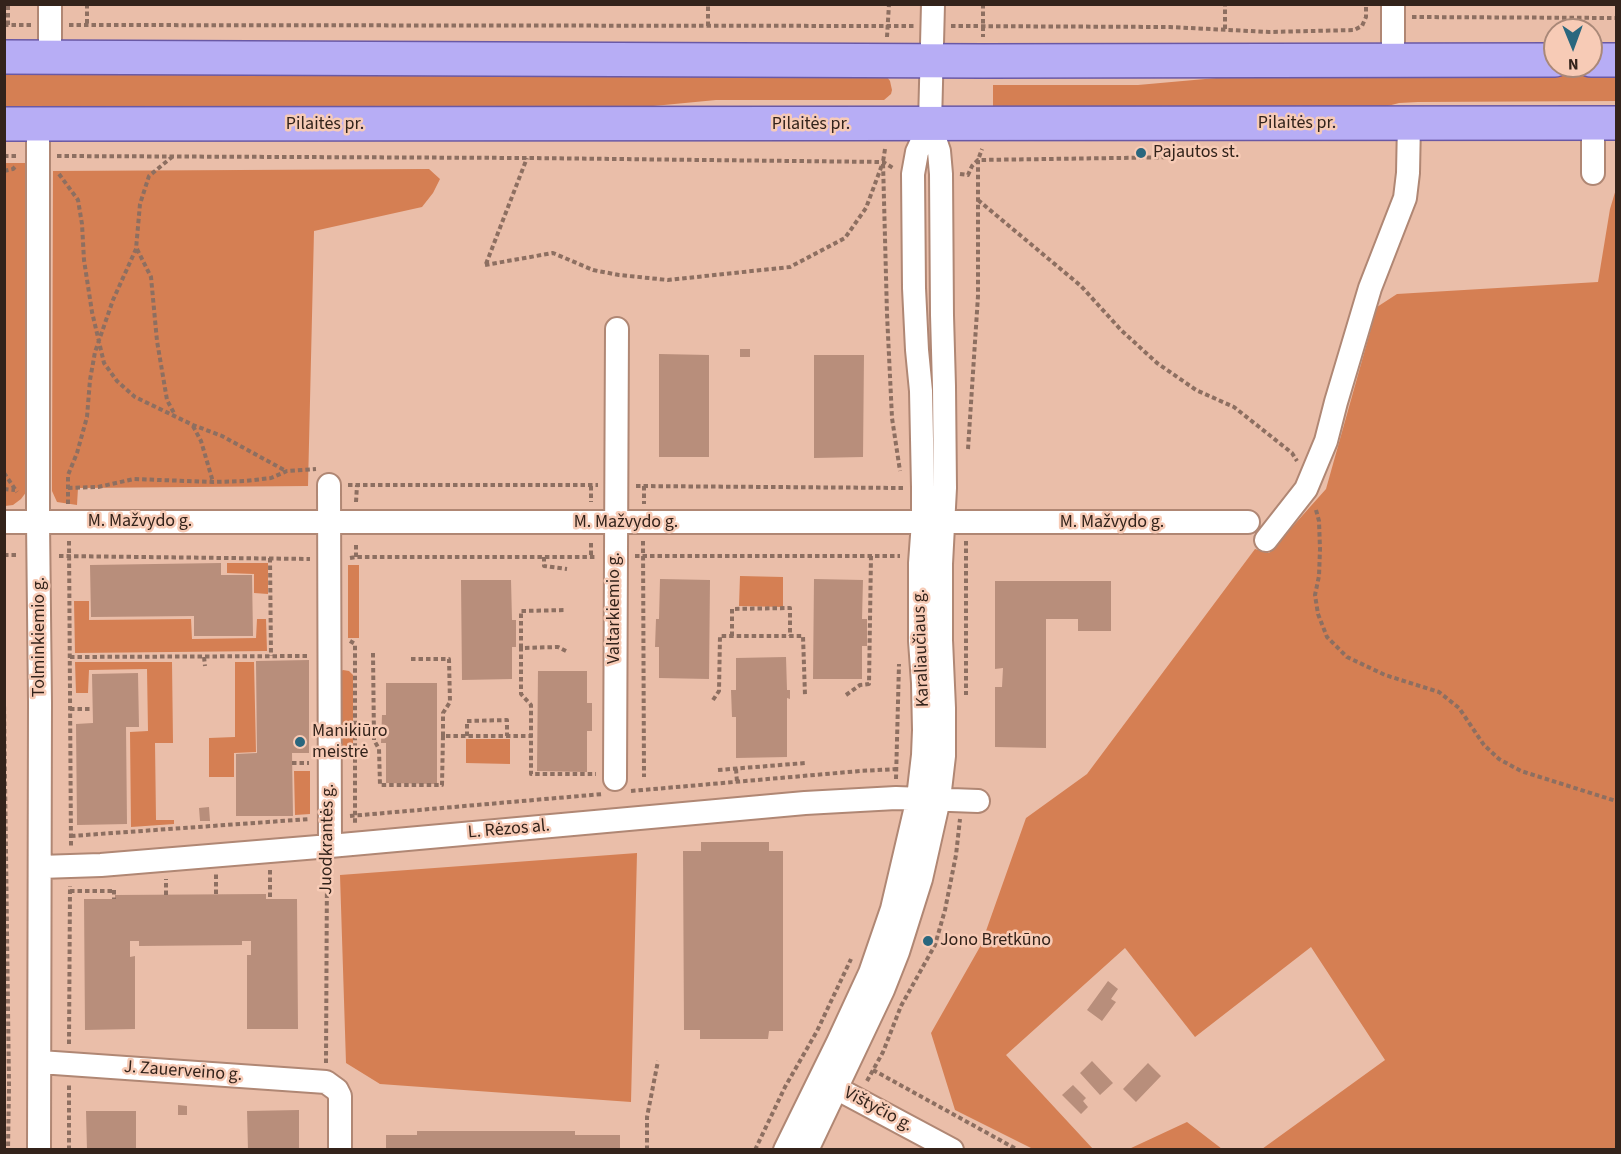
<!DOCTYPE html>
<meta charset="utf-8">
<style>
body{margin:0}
#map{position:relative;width:1621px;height:1154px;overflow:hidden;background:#eabea9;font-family:"Source Sans 3",sans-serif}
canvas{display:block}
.frame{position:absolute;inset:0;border:6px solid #33231b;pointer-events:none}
.north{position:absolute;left:1543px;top:18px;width:60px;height:60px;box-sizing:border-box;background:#f7cbb6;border:2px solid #a98878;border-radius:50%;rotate:179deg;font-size:16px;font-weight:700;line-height:24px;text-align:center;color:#33231b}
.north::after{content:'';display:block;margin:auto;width:21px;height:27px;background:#2a677e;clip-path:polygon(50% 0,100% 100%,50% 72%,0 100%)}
</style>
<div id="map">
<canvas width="1621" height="1154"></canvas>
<div class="frame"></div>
<div class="north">N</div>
</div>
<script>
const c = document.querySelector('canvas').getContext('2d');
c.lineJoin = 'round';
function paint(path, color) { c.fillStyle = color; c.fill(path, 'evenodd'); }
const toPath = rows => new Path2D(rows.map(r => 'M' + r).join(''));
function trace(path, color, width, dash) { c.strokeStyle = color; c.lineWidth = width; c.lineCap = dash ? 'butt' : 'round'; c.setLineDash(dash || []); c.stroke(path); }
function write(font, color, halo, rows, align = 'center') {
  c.font = font + ' "Source Sans 3",sans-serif'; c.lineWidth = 5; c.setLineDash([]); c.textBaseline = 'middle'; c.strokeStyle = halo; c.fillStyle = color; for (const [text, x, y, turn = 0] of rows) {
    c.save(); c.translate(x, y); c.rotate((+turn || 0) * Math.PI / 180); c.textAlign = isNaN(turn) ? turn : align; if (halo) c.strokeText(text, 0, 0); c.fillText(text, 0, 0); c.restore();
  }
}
paint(toPath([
 [1616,71,1616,101,1418,102,1399,103,1384,107,993,111,993,85,1138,85,1261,74],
 [5,72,887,77,890,81,892,90,891,94,884,100,716,100,612,110,5,111],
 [5,163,28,163,27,491,21,499,13,505,5,506],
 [429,169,440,179,433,193,422,207,314,231,308,486,78,488,77,505,57,502,52,491,52,479,53,171],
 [1616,189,1616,1149,1262,1149,1385,1060,1311,947,1195,1037,1125,948,1006,1055,1093,1149,1033,1149,955,1110,931,1033,981,945,1026,818,1087,774,1255,549,1269,553,1326,489,1377,307,1397,294,1598,282,1610,209],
 [227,563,268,563,268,594,254,593,254,574,227,573],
 [348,565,359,565,359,638,348,638],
 [740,576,783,577,783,607,739,606],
 [74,601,89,601,89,620,191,619,192,639,256,638,257,619,266,619,267,651,75,653],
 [75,662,172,662,173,743,155,743,156,820,174,820,174,824,131,827,130,732,148,731,147,669,89,670,88,693,76,693],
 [235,662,254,662,256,752,234,753,234,777,209,777,209,738,235,737],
 [343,670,349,671,353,675,353,757,340,757,340,672],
 [466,739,510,739,510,764,466,763],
 [294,771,310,771,310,814,295,815],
 [637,853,631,1102,380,1084,346,1063,340,875],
 [1187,1122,1222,1149,1129,1149]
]), '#d57f53');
paint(toPath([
 [740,349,750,349,750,357,740,357],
 [659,354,709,355,709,457,659,457],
 [814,355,864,355,863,457,814,458],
 [221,563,221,575,252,575,253,636,194,636,194,616,91,617,90,565],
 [660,579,710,580,709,679,659,678,659,647,655,647,656,619,659,619],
 [814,579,863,580,862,619,867,619,867,646,862,646,862,679,813,679],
 [461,580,511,580,512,620,516,620,516,647,512,647,512,679,462,680],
 [995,581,1111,581,1111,631,1078,631,1078,619,1046,619,1046,748,995,747,995,687,1002,687,1003,668,995,669],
 [786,657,787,690,790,690,790,699,787,698,787,757,736,758,736,717,732,717,731,690,736,690,736,658],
 [309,660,309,753,292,753,293,816,236,816,236,754,257,753,256,661],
 [538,671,587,671,587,703,592,703,592,731,587,731,587,772,537,771],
 [138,673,139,727,126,727,127,824,77,825,76,724,93,723,92,674],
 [386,683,437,683,437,784,386,783,386,743,381,743,382,715,386,715],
 [209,807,210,821,200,821,199,808],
 [701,842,769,842,769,851,783,851,783,1031,769,1031,768,1039,700,1039,700,1030,684,1030,683,851,701,851],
 [266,894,266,899,297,899,298,1029,247,1029,247,955,251,955,251,941,242,941,242,945,139,946,139,941,130,941,130,957,135,956,135,1029,85,1030,84,899,115,899,115,895],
 [1108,981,1118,989,1111,999,1116,1002,1102,1021,1087,1010],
 [1092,1061,1113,1083,1100,1095,1080,1073],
 [1148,1063,1161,1076,1136,1102,1123,1089],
 [1073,1085,1086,1098,1083,1101,1088,1107,1081,1114,1062,1095],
 [178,1105,187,1106,187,1115,178,1115],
 [299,1110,299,1150,248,1150,247,1111],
 [86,1111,136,1111,136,1150,87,1150],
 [417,1131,575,1131,575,1135,620,1135,620,1150,386,1150,386,1135,417,1135]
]), '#b88e7b');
const minor = toPath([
 [1393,4,1393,60],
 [50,57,50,4],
 [1593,123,1593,173],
 [38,124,38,522,40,702,39,1150],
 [329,485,330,846],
 [4,522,1248,522],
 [1266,540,1306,489,1326,441,1336,402,1370,288,1405,198,1408,173,1409,123],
 [615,779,617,329],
 [40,867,101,865,330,846,805,803,896,798,978,801],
 [40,1062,326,1082,337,1090,340,1096,340,1150],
 [836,1088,952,1150],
 [785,1150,838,1042,870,973,892,909,918,798,923,755,924,730,923,683,920,641,920,563,923,522,923,488,921,391,917,350,914,288,913,174,917,152,930,124],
 [807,1150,883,990,898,952,921,879,939,799,944,756,944,708,941,640,941,564,945,488,944,386,942,315,941,174,939,151,930,124,933,4]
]);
const primary = toPath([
 [4,57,983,61,1555,60],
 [1591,60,1616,60],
 [4,124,1616,123]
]);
trace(minor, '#b08774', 26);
trace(primary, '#6a59a5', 36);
trace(toPath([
 [87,4,87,25],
 [983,4,983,37],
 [1412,17,1616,18],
 [4,25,32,25],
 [8,25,8,4],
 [69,25,914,26],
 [708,26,708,4],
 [951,26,1170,27,1269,32,1354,30,1362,26,1366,17,1366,4],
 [1225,29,1225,4],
 [887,37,889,4],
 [885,149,883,162,887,314,892,418,900,471],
 [4,156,19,156],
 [57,156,527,158,883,162,893,168],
 [4,171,13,169,17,165],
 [59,174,78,200,82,224,84,260,92,312,104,363,117,381,135,397,193,425,222,436,286,471],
 [960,174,968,175,972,166,978,160,1186,157,1226,151],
 [978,200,1081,286,1121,330,1157,363,1196,390,1234,407,1292,453,1297,461],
 [137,249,151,277,157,341,167,400,175,415],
 [486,264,527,158],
 [485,265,553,253,593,270,619,275,668,280,790,267,845,238,866,208,882,165],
 [193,426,201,441,213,482],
 [968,449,978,296,978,160,982,149],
 [4,473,17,492],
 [348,485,598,485],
 [591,486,591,502],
 [636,486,904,488],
 [644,486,644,504],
 [68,488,98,487,134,479,213,482,245,481,271,478,287,471,316,469],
 [4,489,15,490],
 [356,502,357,485],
 [68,504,68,475,77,453,87,417,90,380,95,352,113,300,136,249,140,204,149,176,172,157],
 [1316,510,1319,521,1320,549,1319,576,1315,595,1318,614,1327,637,1347,657,1385,675,1439,692,1459,708,1484,745,1499,759,1521,771,1616,801],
 [69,541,71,846],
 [643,541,644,777],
 [966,541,966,695],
 [591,543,591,557],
 [4,555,19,555],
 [59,556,310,559],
 [635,556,900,556],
 [356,557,356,542],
 [544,557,544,566,567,569],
 [270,558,271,656],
 [350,558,356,557,597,557],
 [732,636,732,609,790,608,790,636],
 [350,641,355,644,355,824],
 [521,648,521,611,566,610],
 [566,651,558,647,521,648,521,694,531,705,531,774,596,774],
 [373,653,374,740,379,749,380,785,442,785,443,736],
 [70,657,309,656],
 [204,657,205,666],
 [411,659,449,659,450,702,443,713,443,736,532,736],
 [846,695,860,685,869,684,871,556],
 [4,699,9,1086,8,1150],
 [713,700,719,691,720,636,803,636,805,695],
 [70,709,92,709],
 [467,736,467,721,507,720,507,736],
 [292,763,309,763],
 [736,769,737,782],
 [718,770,805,763],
 [896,779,899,664],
 [631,791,860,771,897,769],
 [350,816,603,794],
 [71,836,310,819],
 [270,870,270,899],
 [114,890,114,899],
 [70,891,114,891],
 [216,894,216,874],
 [166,895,166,879],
 [69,1044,70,886],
 [326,1063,327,867],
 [873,1070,1018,1150],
 [867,1081,883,1052,901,1006,935,945,945,910,956,855,960,819],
 [69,1150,69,1084],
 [647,1150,647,1117,658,1061],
 [755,1150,785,1087,817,1031,851,959]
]), '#8d6f61', 4, [4.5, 3]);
trace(minor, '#fff', 22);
trace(primary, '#b7adf5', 33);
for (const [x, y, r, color] of [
 [1141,153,6,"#2a677e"],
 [300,742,6,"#2a677e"],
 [928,941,6,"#2a677e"]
]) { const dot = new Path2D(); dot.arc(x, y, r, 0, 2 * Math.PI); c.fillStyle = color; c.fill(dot); trace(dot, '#f7cbb6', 2); }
write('18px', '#33231b', '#f7cbb6', [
 ["Pilaitės pr.",1297,124],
 ["Pilaitės pr.",325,125],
 ["Pilaitės pr.",811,125],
 ["M. Mažvydo g.",140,522],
 ["M. Mažvydo g.",626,523],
 ["M. Mažvydo g.",1112,523],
 ["Valtarkiemio g.",615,608,-90],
 ["Tolminkiemio g.",40,637,-90],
 ["Karaliaučiaus g.",922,648,-92],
 ["L. Rėzos al.",509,830,-5],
 ["Juodkrantės g.",328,839,-89],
 ["J. Zauerveino g.",183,1072,4],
 ["Vištyčio g.",878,1110,28]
]);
write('18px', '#33231b', '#f7cbb6', [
 ["Pajautos st.",1153,153],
 ["Manikiūro",312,732],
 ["meistrė",312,753],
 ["Jono Bretkūno",940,941]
], 'left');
</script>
